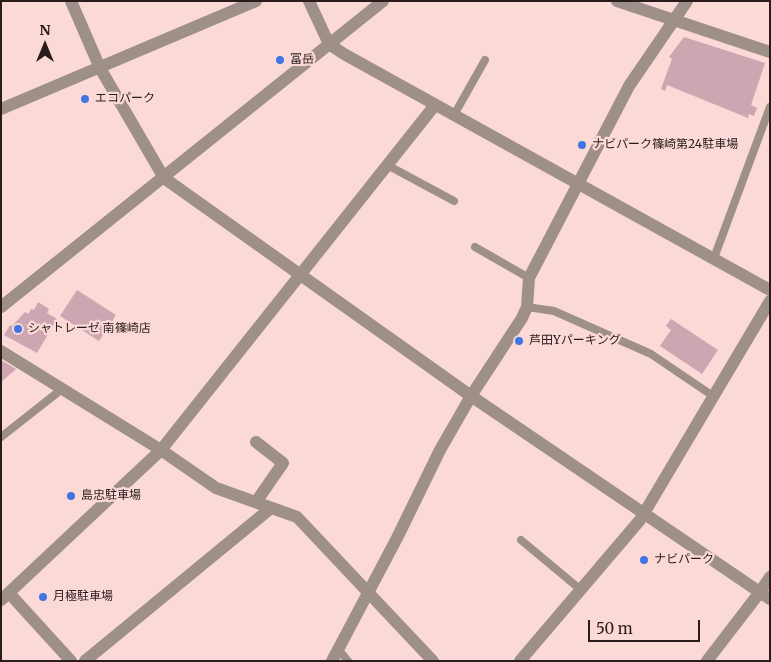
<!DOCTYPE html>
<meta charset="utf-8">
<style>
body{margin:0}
#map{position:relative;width:771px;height:662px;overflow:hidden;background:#fad9d7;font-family:Merriweather,serif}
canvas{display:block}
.frame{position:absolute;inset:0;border:2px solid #2b1c1c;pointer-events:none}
.north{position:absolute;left:20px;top:20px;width:50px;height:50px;-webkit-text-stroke:4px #fad9d7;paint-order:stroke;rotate:0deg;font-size:14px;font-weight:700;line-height:20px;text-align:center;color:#2b1c1c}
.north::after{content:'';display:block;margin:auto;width:18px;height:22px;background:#2b1c1c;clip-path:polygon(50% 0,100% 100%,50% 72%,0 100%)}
.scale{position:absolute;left:588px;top:620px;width:112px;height:22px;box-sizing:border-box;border:2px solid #2b1c1c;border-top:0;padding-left:6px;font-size:15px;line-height:18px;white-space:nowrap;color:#2b1c1c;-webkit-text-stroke:4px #fad9d7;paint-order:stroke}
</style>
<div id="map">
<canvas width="771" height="662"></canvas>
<div class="frame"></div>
<div class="north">N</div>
<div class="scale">50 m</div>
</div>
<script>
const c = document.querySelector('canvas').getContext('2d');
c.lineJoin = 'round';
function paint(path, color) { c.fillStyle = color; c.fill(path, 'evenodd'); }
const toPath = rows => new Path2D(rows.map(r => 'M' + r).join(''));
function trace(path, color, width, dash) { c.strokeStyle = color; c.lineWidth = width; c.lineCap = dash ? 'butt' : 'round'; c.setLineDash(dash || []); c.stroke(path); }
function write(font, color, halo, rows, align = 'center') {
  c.font = font + ' Merriweather,"Noto Sans JP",serif'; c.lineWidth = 4.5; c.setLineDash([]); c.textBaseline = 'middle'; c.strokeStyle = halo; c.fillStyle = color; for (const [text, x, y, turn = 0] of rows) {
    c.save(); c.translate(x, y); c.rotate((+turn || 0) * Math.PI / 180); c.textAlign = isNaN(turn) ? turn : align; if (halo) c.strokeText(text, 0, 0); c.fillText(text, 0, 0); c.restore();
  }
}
paint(toPath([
 [684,37,765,63,751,105,757,108,754,116,749,114,748,118,667,85,665,91,661,89,672,59,669,57],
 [77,290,116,315,99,341,60,316],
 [38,302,49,309,47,313,57,319,37,353,4,335,10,325,12,326,25,312,28,314,31,309,34,310],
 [671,319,718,350,702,374,660,346,671,330,666,326],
 [1,360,16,369,1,382]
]), '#cda6b2');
trace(toPath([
 [454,115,485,60],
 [389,166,454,201],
 [475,247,529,278],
 [714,258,770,107],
 [527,307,554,311,651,354,713,396],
 [1,437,62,389],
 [521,540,581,590],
 [338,649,348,661]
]), '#9e8f88', 8);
trace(toPath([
 [71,1,100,68,164,178,471,396,770,599],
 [309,1,329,44,344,54,770,290],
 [617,1,770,52],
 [1,109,256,1],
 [1,351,161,450,216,488,297,517,433,661],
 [256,442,283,463,256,502],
 [9,593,71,661],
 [1,600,161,450,435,105],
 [85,661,271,508],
 [332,661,397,538,440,450,471,396,522,318,527,307,529,278,629,86,687,1],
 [520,661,640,520,770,301],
 [707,661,760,592,770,577]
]), '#9e8f88', 12);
trace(toPath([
 [1,307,383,1]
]), '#9e8f88', 12);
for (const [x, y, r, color] of [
 [280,60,5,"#4174e5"],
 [85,99,5,"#4174e5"],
 [582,145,5,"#4174e5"],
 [18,329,5,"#4174e5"],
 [519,341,5,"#4174e5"],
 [71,496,5,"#4174e5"],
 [644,560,5,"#4174e5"],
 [43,597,5,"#4174e5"]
]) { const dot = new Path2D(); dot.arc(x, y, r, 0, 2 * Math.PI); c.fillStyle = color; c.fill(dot); trace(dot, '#fad9d7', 2); }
write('12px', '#2b1c1c', '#fad9d7', [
 ["冨岳",290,60],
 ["エコパーク",95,99],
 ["ナビパーク篠崎第24駐車場",592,145],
 ["シャトレーゼ 南篠崎店",28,329],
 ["芦田Yパーキング",529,341],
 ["島忠駐車場",81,496],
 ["ナビパーク",654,560],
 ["月極駐車場",53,597]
], 'left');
</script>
